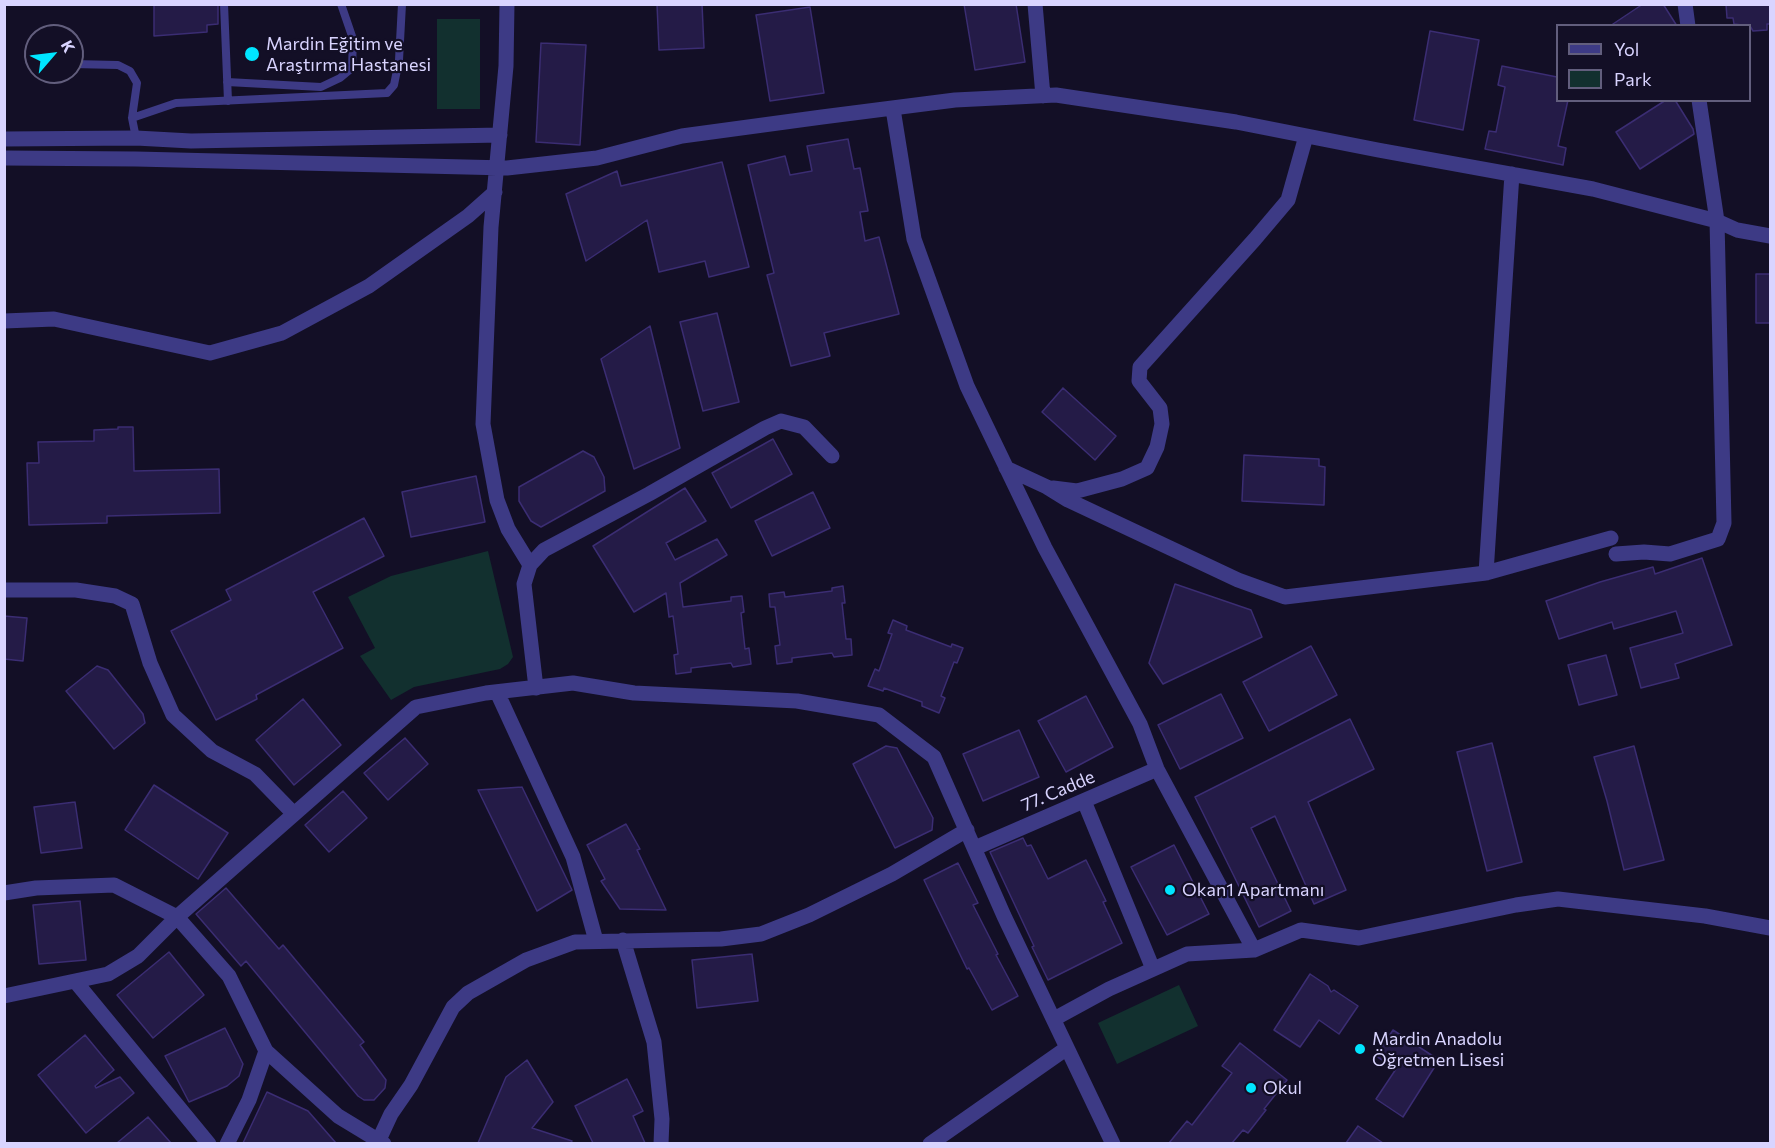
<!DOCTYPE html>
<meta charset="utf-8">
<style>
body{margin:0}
#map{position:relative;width:1775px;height:1148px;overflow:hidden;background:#130f26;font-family:Commissioner,sans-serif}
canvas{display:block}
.frame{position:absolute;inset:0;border:6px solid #d9d4ff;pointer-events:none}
.legend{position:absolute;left:1556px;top:24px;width:195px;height:78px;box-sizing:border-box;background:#130f26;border:2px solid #625e7d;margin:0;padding:8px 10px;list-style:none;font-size:18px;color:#d9d4ff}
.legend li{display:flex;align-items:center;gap:12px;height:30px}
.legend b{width:30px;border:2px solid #625e7d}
.north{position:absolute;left:24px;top:24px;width:60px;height:60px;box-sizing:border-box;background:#130f26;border:2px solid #625e7d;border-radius:50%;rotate:62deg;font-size:16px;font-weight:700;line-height:24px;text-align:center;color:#d9d4ff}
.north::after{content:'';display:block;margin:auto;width:21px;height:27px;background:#00e5ff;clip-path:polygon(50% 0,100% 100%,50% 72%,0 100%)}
</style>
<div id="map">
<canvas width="1775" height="1148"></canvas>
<div class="frame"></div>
<ul class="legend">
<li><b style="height:8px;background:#3d3a85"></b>Yol</li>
<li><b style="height:16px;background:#12302f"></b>Park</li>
</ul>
<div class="north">K</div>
</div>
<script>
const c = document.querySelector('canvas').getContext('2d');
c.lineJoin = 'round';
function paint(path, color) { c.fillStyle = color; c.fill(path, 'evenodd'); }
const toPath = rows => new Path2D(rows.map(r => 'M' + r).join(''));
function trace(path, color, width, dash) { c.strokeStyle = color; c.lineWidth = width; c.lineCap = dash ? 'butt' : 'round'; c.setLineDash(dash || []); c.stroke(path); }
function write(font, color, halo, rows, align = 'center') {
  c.font = font + ' Commissioner,sans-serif'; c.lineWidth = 4.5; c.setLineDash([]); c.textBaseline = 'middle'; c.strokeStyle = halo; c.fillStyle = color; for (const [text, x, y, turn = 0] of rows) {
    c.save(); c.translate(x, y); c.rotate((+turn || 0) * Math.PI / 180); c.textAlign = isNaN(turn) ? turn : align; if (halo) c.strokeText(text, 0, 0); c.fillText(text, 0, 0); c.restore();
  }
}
paint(toPath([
 [437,19,480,19,480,109,437,109],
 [488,551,513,657,508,664,500,669,414,687,391,700,360,656,375,648,348,597,391,576],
 [1179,985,1198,1026,1117,1064,1098,1023]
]), '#12302f');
const building = toPath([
 [154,4,216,4,218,6,218,24,207,25,207,32,154,36,154,4],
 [657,4,702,4,704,48,659,50,657,4],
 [964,4,1016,4,1025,62,975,70,964,4],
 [1643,4,1663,4,1677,26,1610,26,1643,4],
 [1726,4,1770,4,1770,24,1767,24,1767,30,1753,31,1750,26,1734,24,1733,18,1727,18,1726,4],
 [810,7,824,93,770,101,756,15,810,7],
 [1430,31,1479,40,1463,130,1414,120,1430,31],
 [541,43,586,45,580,145,536,142,541,43],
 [1502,66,1557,77,1557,100,1568,100,1558,146,1566,148,1563,165,1485,149,1489,131,1496,132,1505,87,1498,85,1502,66],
 [1666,100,1675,100,1693,129,1694,134,1640,169,1616,132,1666,100],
 [848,139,854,169,860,168,868,211,860,212,865,241,879,237,899,314,824,333,830,356,791,366,767,275,774,273,748,165,785,156,790,175,812,171,807,146,848,139],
 [722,162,749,267,709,277,705,261,659,272,647,220,586,261,566,194,617,171,621,186,722,162],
 [1756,274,1770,274,1770,323,1756,323,1756,274],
 [717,313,739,402,703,411,680,322,717,313],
 [650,326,680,448,634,469,601,359,650,326],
 [1063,388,1116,436,1095,460,1042,412,1063,388],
 [118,427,133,427,134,471,219,469,220,513,107,516,107,523,29,525,27,463,39,463,38,442,94,441,94,430,118,429,118,427],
 [773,439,792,474,731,508,712,473,773,439],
 [583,451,594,457,604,477,605,491,541,527,531,521,519,501,519,487,583,451],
 [1244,455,1319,459,1319,466,1325,467,1324,505,1242,501,1244,455],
 [476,476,485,522,411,537,402,492,476,476],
 [685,488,706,521,666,543,675,560,717,539,727,555,680,583,683,607,731,601,731,597,742,596,744,612,741,613,745,649,749,648,751,664,733,667,731,663,691,668,691,672,676,674,674,655,678,654,673,616,669,617,666,593,634,612,593,546,685,488],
 [813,492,830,528,772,556,755,521,813,492],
 [364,518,384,556,313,592,343,648,256,695,257,699,216,720,171,631,231,600,226,590,364,518],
 [1702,558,1732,645,1675,664,1679,678,1641,688,1630,648,1683,633,1676,611,1614,629,1612,622,1559,639,1546,601,1600,582,1653,567,1655,574,1702,558],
 [1175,584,1251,610,1262,637,1163,684,1149,663,1175,584],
 [843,586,845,603,842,603,846,639,851,639,852,655,834,657,832,653,792,658,792,662,777,664,775,646,780,645,775,607,770,607,769,594,784,592,785,597,832,591,832,588,843,586],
 [4,616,27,618,23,661,4,659,4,616],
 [893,620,907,626,906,630,951,647,952,644,963,648,957,663,954,662,941,696,945,698,939,713,922,706,922,702,884,688,883,691,868,686,875,669,879,671,892,634,888,633,893,620],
 [1311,646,1337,695,1269,731,1243,682,1311,646],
 [1606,655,1617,695,1579,705,1568,665,1606,655],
 [97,666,108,670,143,714,145,723,114,749,66,691,97,666],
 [1221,694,1243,738,1180,769,1158,725,1221,694],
 [1086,696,1113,747,1066,772,1038,721,1086,696],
 [303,699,341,745,294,785,256,740,303,699],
 [1350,719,1374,769,1308,802,1346,890,1314,904,1275,816,1251,828,1291,911,1259,927,1195,797,1350,719],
 [1019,730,1039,777,983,801,963,754,1019,730],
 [405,738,428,764,388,800,364,773,405,738],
 [1492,743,1522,862,1487,871,1457,752,1492,743],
 [886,746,897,748,933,818,932,830,895,848,853,764,886,746],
 [1634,746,1664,860,1624,870,1607,801,1594,757,1634,746],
 [154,785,228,833,198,879,125,830,154,785],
 [522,787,572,890,537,911,478,790,522,787],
 [343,791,367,818,329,852,305,825,343,791],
 [75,802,82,848,41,853,34,807,75,802],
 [626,824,640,849,637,850,666,910,620,909,601,881,605,879,587,845,626,824],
 [1023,838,1027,846,1031,845,1048,879,1086,860,1106,901,1103,902,1122,943,1048,980,1032,947,1034,946,990,852,1023,838],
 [1174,845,1209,914,1167,935,1131,867,1174,845],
 [958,863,978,903,973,905,998,954,996,955,1018,996,992,1010,969,968,967,969,924,880,958,863],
 [226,888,279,949,283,945,364,1042,360,1045,386,1080,385,1088,374,1100,364,1100,358,1096,246,961,241,966,196,914,226,888],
 [80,901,86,960,39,964,33,905,80,901],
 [169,952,204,995,153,1038,117,995,169,952],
 [752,954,758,1001,697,1008,692,960,752,954],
 [1310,974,1328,986,1331,992,1334,990,1358,1006,1339,1034,1319,1020,1300,1047,1274,1030,1310,974],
 [225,1028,243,1064,239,1076,227,1086,189,1102,165,1056,225,1028],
 [1393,1030,1439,1060,1403,1117,1376,1099,1396,1069,1376,1056,1393,1030],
 [85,1035,114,1070,95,1086,96,1088,120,1077,134,1093,86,1133,38,1075,85,1035],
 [1240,1043,1287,1080,1264,1109,1266,1110,1248,1133,1243,1130,1232,1143,1169,1143,1187,1121,1192,1125,1232,1073,1222,1066,1240,1043],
 [527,1060,553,1102,532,1128,572,1141,571,1143,478,1143,506,1077,527,1060],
 [627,1079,643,1111,633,1116,645,1143,593,1143,575,1106,627,1079],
 [267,1092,308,1111,336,1143,243,1143,267,1092],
 [148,1117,171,1143,117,1143,148,1117],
 [1358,1126,1383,1143,1346,1143,1358,1126]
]);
paint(building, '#241b47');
trace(building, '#3b2d73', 1.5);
trace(toPath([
 [224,4,228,101],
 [72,64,118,65,130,71,137,83,132,118,136,138],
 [227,82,321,87,340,78,352,68,353,39,341,4],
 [132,118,176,103,387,93,394,85,399,60,402,4]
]), '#3d3a85', 8);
trace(toPath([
 [507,4,506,66,491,227,483,424,497,500,508,529,530,565],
 [1035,4,1043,96],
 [1685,4,1688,26],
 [893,109,914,239,967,386,1045,548,1140,724,1157,769,1254,950],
 [4,139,136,138,191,141,500,135],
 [4,158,136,159,507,168,597,158,682,136,822,117,955,100,1056,95,1236,122,1378,150,1593,189,1717,221,1737,230,1770,236],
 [4,321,54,319,210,353,282,333,369,286,468,216,495,192],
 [1006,468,1047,487,1068,500,1238,580,1285,597,1486,573,1611,538],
 [1053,488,1077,491,1122,479,1147,468,1157,447,1162,424,1160,408,1139,381,1140,367,1255,239,1288,200,1306,136],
 [1616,554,1644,552,1670,554,1718,539,1724,523,1717,221,1699,100],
 [1486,573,1512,174],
 [4,590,76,590,115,596,132,604,150,663,173,715,212,751,255,774,294,814],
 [536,688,524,584,530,565,544,550,649,494,765,428,781,421,804,427,832,456],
 [497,692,573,857,596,941],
 [1084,801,1153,969],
 [975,848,1157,769],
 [4,893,36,888,114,885,177,917,229,976,266,1051,249,1100,227,1144],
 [623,940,654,1042,662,1119,661,1144],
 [75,981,209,1144],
 [4,996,108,974,138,956,177,917,416,707,486,693,573,683,634,693,797,701,879,715,934,757,1004,916,1113,1144],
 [1054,1019,1109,989,1187,954,1254,950,1301,930,1359,938,1516,905,1558,899,1705,916,1770,928],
 [266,1051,338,1116,384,1144],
 [377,1144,391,1114,411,1085,453,1007,468,993,526,960,575,942,721,939,761,934,809,915,892,874,967,830],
 [930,1144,1067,1048]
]), '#3d3a85', 15);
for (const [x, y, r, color] of [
 [252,54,8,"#00e5ff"],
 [1170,890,6,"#00e5ff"],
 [1360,1049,6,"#00e5ff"],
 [1251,1088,6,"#00e5ff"]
]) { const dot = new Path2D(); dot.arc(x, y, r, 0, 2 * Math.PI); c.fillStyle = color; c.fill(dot); trace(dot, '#130f26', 2); }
write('18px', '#d9d4ff', '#130f26', [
 ["Mardin Eğitim ve",266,44],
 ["Araştırma Hastanesi",266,65],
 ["Okan1 Apartmanı",1182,890],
 ["Mardin Anadolu",1372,1039],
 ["Öğretmen Lisesi",1372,1060],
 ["Okul",1263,1088]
], 'left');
write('18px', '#d9d4ff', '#130f26', [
 ["77. Cadde",1058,791,-23]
]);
</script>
